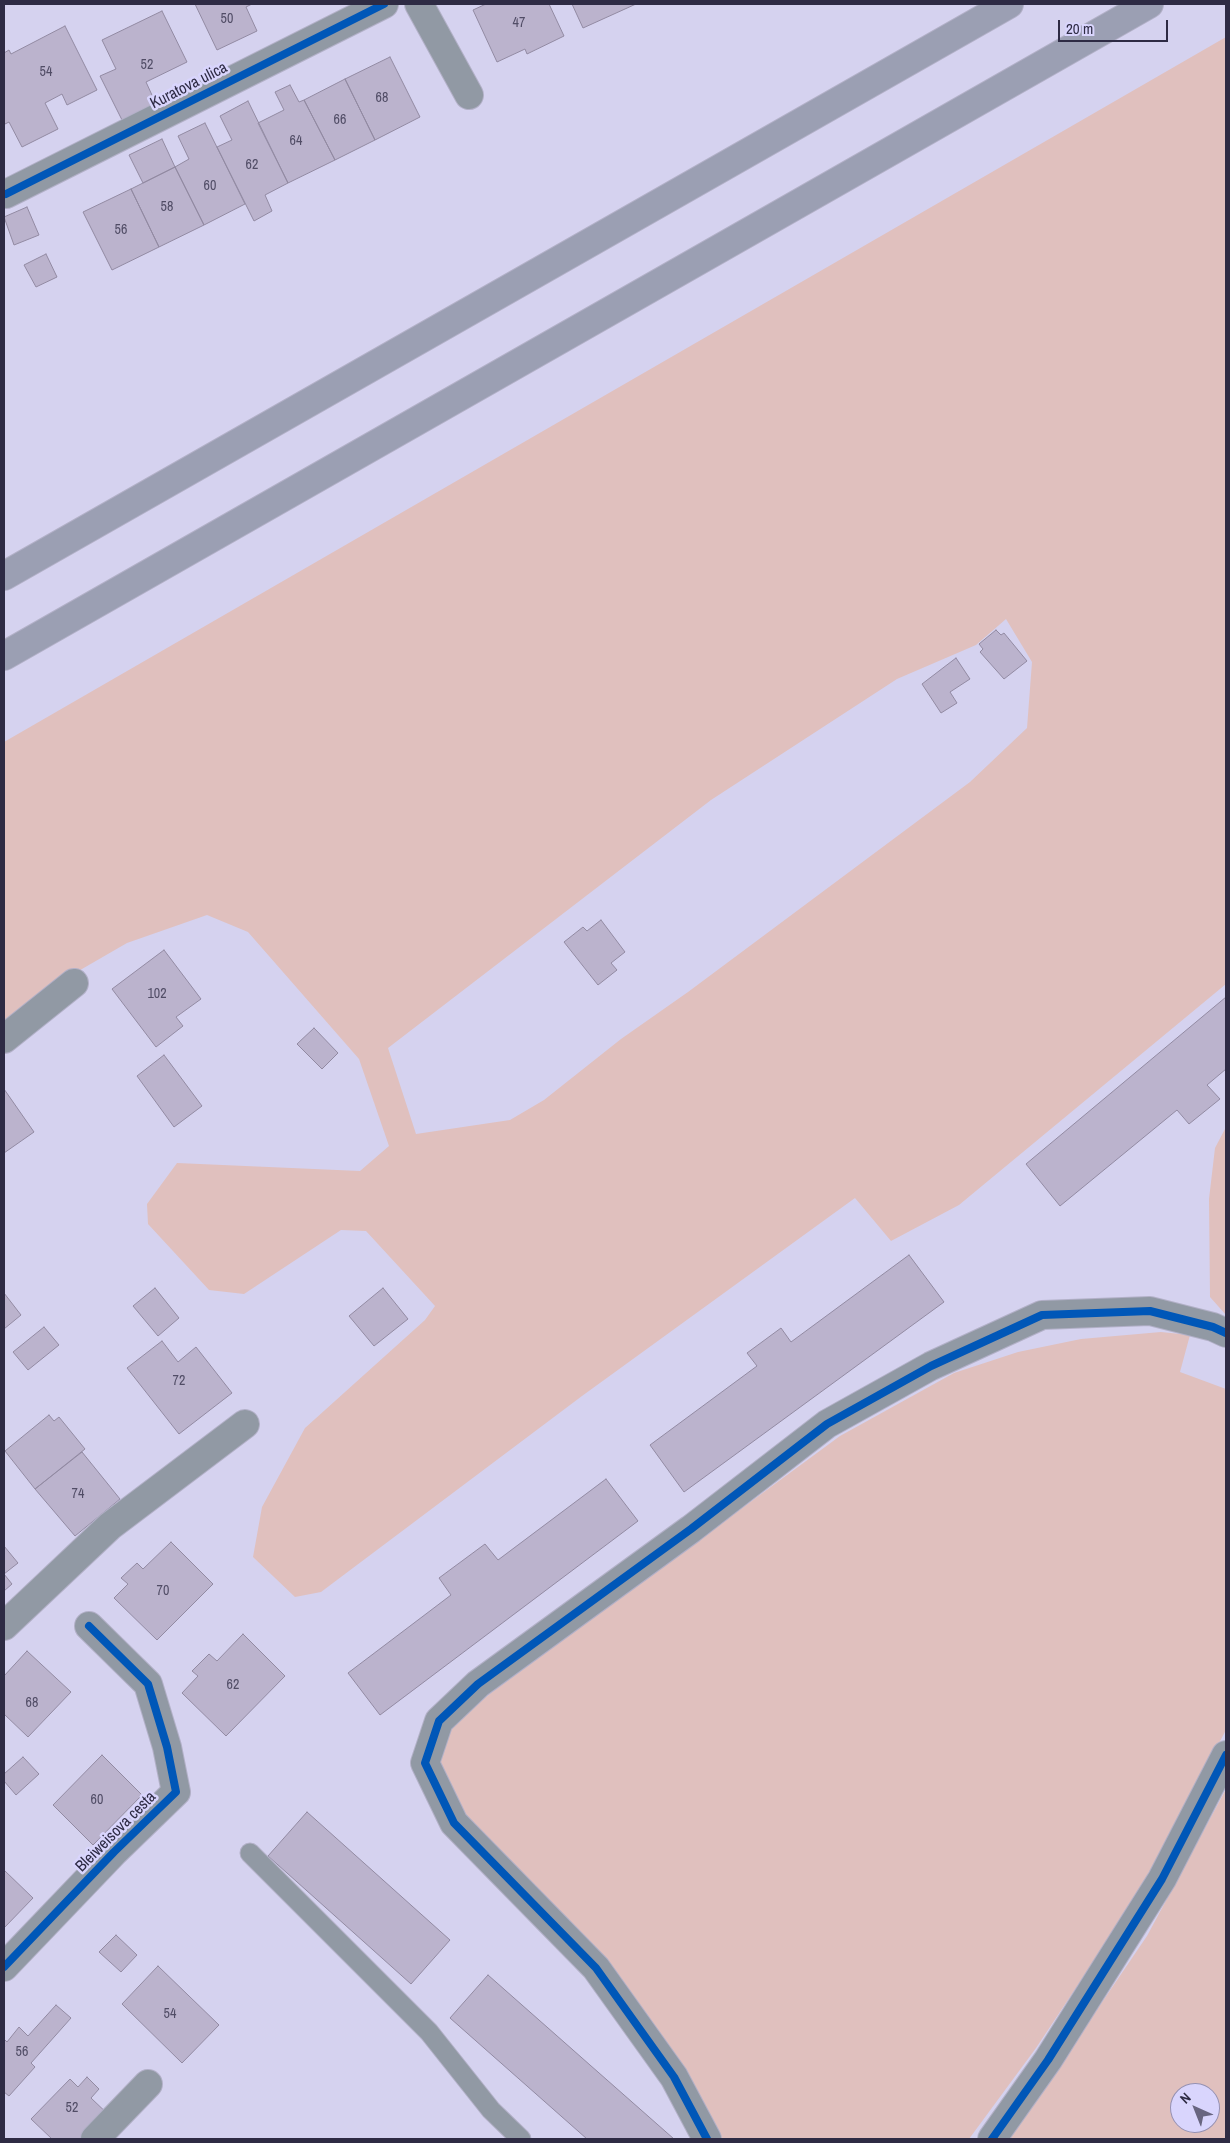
<!DOCTYPE html>
<style>
body{margin:0}
#map{position:relative;width:1230px;height:2143px;overflow:hidden;background:#d5d2ef;font-family:"Archivo Narrow",sans-serif}
canvas{display:block}
.frame{position:absolute;inset:0;border:5px solid #2e2b44;pointer-events:none}
.north{position:absolute;left:1170px;top:2083px;width:50px;height:50px;box-sizing:border-box;background:#d9d5fd;border:1px solid #9591b3;border-radius:50%;rotate:316deg;font-size:14px;font-weight:700;line-height:20px;text-align:center;color:#2e2b44}
.north::after{content:'';display:block;margin:auto;width:18px;height:22px;background:#686580;clip-path:polygon(50% 0,100% 100%,50% 72%,0 100%)}
.scale{position:absolute;left:1058px;top:20px;width:110px;height:22px;box-sizing:border-box;border:2px solid #2e2b44;border-top:0;padding-left:6px;font-size:15px;line-height:18px;white-space:nowrap;color:#2e2b44;-webkit-text-stroke:4px #d9d5fd;paint-order:stroke}
</style>
<div id="map">
<canvas width="1230" height="2143"></canvas>
<div class="frame"></div>
<div class="north">N</div>
<div class="scale">20 m</div>
</div>
<script>
const c = document.querySelector('canvas').getContext('2d');
c.lineJoin = 'round';
function paint(path, color) { c.fillStyle = color; c.fill(path, 'evenodd'); }
const toPath = rows => new Path2D(rows.map(r => 'M' + r).join(''));
function trace(path, color, width, dash) { c.strokeStyle = color; c.lineWidth = width; c.lineCap = dash ? 'butt' : 'round'; c.setLineDash(dash || []); c.stroke(path); }
function write(font, color, halo, rows, align = 'center') {
  c.font = font + ' "Archivo Narrow",sans-serif'; c.lineWidth = 5; c.setLineDash([]); c.textBaseline = 'middle'; c.strokeStyle = halo; c.fillStyle = color; for (const [text, x, y, turn = 0] of rows) {
    c.save(); c.translate(x, y); c.rotate((+turn || 0) * Math.PI / 180); c.textAlign = isNaN(turn) ? turn : align; if (halo) c.strokeText(text, 0, 0); c.fillText(text, 0, 0); c.restore();
  }
}
paint(toPath([
 [1226,37,1226,984,959,1205,891,1241,855,1198,582,1396,321,1592,295,1597,253,1557,262,1507,305,1428,425,1320,435,1306,366,1231,341,1230,244,1294,209,1290,148,1224,147,1204,177,1163,360,1171,389,1146,359,1059,248,932,207,915,127,943,56,984,4,1026,4,742],
 [1006,619,1032,662,1027,728,970,782,688,992,621,1039,544,1100,510,1120,416,1134,388,1048,711,800,897,679,976,645],
 [1226,1127,1226,1315,1210,1297,1209,1199,1215,1148],
 [1161,1332,1190,1335,1180,1372,1226,1389,1226,1730,1139,1893,1036,2048,969,2139,714,2139,460,1815,435,1759,446,1730,491,1693,840,1436,954,1373,1018,1352,1081,1339],
 [1226,1789,1226,2139,1009,2139,1147,1936],
 [1180,2093,1210,2093,1210,2123,1180,2123]
]), '#e0c0be');
const building = toPath([
 [195,4,252,4,246,7,257,31,217,50,195,4],
 [486,4,549,4,564,36,527,54,525,49,497,62,473,10,486,4],
 [572,4,636,4,583,28,572,4],
 [162,11,187,62,146,82,157,106,123,122,100,76,116,69,102,40,162,11],
 [65,26,97,90,67,105,62,94,45,103,58,129,22,147,9,122,5,124,4,122,4,53,9,50,11,54,65,26],
 [390,57,420,117,375,140,345,79,390,57],
 [345,79,375,140,335,160,304,100,345,79],
 [290,85,299,102,304,100,335,160,288,183,258,123,284,110,275,92,290,85],
 [248,101,288,183,265,195,272,211,254,221,217,147,232,140,220,116,248,101],
 [205,123,245,204,204,225,175,167,189,159,178,136,205,123],
 [162,139,175,167,143,183,129,155,162,139],
 [175,167,204,225,159,247,131,189,175,167],
 [131,189,159,247,112,270,83,212,131,189],
 [27,207,39,235,14,245,4,217,27,207],
 [46,254,57,277,36,287,24,265,46,254],
 [996,630,1001,635,1004,633,1027,661,1004,679,980,652,983,649,979,644,996,630],
 [956,658,970,679,950,692,957,703,941,713,922,684,956,658],
 [601,920,625,952,611,963,617,970,598,985,564,942,583,927,587,931,601,920],
 [164,950,201,999,176,1017,183,1026,156,1047,112,989,164,950],
 [1226,997,1226,1069,1207,1085,1220,1099,1189,1124,1177,1110,1060,1206,1026,1164,1226,997],
 [314,1028,338,1053,322,1069,297,1044,314,1028],
 [164,1055,202,1106,174,1127,137,1076,164,1055],
 [4,1089,34,1132,4,1153,4,1089],
 [909,1255,944,1302,684,1492,650,1445,757,1366,747,1353,781,1328,791,1342,909,1255],
 [155,1288,179,1318,158,1336,133,1306,155,1288],
 [383,1288,408,1319,374,1346,349,1316,383,1288],
 [4,1293,21,1315,4,1329,4,1293],
 [44,1327,59,1345,28,1370,13,1352,44,1327],
 [162,1341,178,1362,196,1347,232,1393,179,1434,127,1368,162,1341],
 [49,1415,54,1421,59,1417,85,1449,35,1489,5,1451,49,1415],
 [82,1452,120,1499,75,1536,35,1489,82,1452],
 [606,1479,638,1521,380,1715,348,1673,451,1595,439,1578,485,1544,498,1560,606,1479],
 [171,1542,213,1584,157,1640,114,1598,128,1584,121,1578,137,1563,143,1569,171,1542],
 [4,1546,18,1563,4,1574,12,1584,4,1591,4,1546],
 [243,1634,285,1676,226,1736,182,1693,198,1676,192,1671,209,1654,217,1661,243,1634],
 [27,1651,71,1692,28,1737,4,1714,4,1676,27,1651],
 [102,1755,142,1795,93,1845,53,1805,102,1755],
 [23,1757,39,1774,16,1795,4,1781,4,1774,23,1757],
 [307,1812,450,1940,411,1984,268,1856,307,1812],
 [4,1870,33,1898,4,1928,4,1870],
 [116,1935,137,1955,121,1972,99,1952,116,1935],
 [158,1966,219,2025,182,2063,122,2004,158,1966],
 [488,1975,590,2065,674,2139,587,2139,450,2018,488,1975],
 [56,2005,71,2018,31,2063,35,2067,9,2096,4,2092,4,2039,7,2042,19,2027,28,2036,56,2005],
 [87,2077,99,2089,91,2098,112,2118,91,2139,52,2139,31,2119,70,2079,78,2087,87,2077]
]);
paint(building, '#bbb3cd');
trace(building, '#928aa2', 1);
const service = toPath([
 [250,1853,429,2032,491,2110,521,2139]
]);
const minor = toPath([
 [419,4,469,95],
 [6,194,384,4],
 [4,1039,74,983],
 [4,1626,110,1526,245,1424],
 [4,1967,114,1852,176,1792,167,1747,148,1684,89,1626],
 [95,2139,148,2084],
 [707,2139,674,2077,596,1968,454,1823,425,1763,439,1721,478,1684,691,1529,827,1424,931,1366,1042,1315,1150,1311,1213,1327,1226,1333],
 [992,2139,1048,2060,1162,1879,1226,1755]
]);
const motorway = toPath([
 [4,576,1009,4],
 [4,656,1149,4]
]);
trace(service, '#b2b0c7', 21);
trace(minor, '#b2b0c7', 30);
trace(motorway, '#b2b0c7', 30);
trace(service, '#9199a4', 19);
trace(minor, '#9199a4', 28);
trace(motorway, '#9b9fb3', 28);
trace(toPath([
 [6,194,384,4],
 [4,1967,114,1852,176,1792,167,1747,148,1684,89,1626],
 [707,2139,674,2077,596,1968,454,1823,425,1763,439,1721,478,1684,691,1529,827,1424,931,1366,1042,1315,1150,1311,1213,1327,1226,1333],
 [992,2139,1048,2060,1162,1879,1226,1755]
]), '#0057b8', 8);
write('14px', '#514d66', null, [
 ["50",227,19],
 ["47",519,23],
 ["52",147,65],
 ["54",46,72],
 ["68",382,98],
 ["66",340,120],
 ["64",296,141],
 ["62",252,165],
 ["60",210,186],
 ["58",167,207],
 ["56",121,230],
 ["102",157,994],
 ["72",179,1381],
 ["74",78,1494],
 ["70",163,1591],
 ["62",233,1685],
 ["68",32,1703],
 ["60",97,1800],
 ["54",170,2014],
 ["56",22,2052],
 ["52",72,2108]
]);
write('16px', '#2e2b44', '#d9d5fd', [
 ["Kuratova ulica",189,86,-27],
 ["Bleiweisova cesta",116,1832,-45]
]);
</script>
